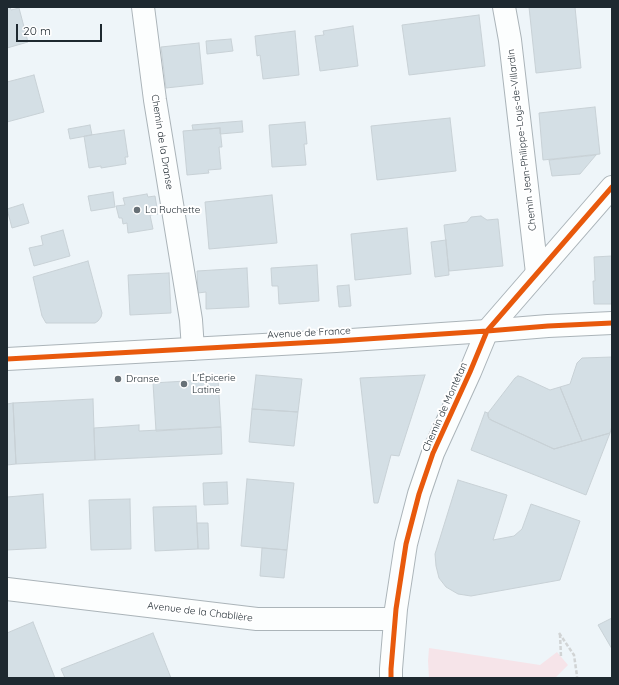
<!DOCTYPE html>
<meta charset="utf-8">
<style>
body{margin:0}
#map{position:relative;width:619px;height:685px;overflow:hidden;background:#eef5f9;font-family:Quicksand,sans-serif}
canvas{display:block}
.frame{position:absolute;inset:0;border:8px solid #1e2930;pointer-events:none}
.scale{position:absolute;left:16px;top:24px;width:86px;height:18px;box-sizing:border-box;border:2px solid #1e2930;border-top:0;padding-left:5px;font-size:12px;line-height:14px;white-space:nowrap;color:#1e2930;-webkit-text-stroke:3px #fff;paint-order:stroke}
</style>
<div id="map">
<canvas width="619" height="685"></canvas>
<div class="frame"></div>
<div class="scale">20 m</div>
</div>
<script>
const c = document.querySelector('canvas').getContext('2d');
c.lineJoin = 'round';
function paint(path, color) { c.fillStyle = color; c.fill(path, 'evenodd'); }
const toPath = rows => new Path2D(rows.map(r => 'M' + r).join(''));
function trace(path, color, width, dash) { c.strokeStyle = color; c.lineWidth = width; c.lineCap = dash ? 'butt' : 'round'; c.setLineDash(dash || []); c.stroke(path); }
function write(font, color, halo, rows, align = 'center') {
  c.font = font + ' Quicksand,sans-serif'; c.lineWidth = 4; c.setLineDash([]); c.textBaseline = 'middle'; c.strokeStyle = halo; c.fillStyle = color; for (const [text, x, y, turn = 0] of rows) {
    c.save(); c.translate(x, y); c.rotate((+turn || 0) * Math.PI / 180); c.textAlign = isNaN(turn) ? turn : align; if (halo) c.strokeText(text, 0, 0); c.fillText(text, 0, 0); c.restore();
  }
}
paint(toPath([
 [429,648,540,665,557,652,568,665,555,678,429,678,428,661]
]), '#f6e4e9');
const building = toPath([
 [7,7,10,7,11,10,19,8,28,42,7,48,7,7],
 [529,7,575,7,581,68,536,73,529,7],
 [479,15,485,66,409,75,402,25,479,15],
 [353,26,358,66,320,71,315,36,324,35,323,31,353,26],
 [295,31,299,75,263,79,260,55,257,56,255,36,295,31],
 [231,39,233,51,207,54,206,41,231,39],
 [199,43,203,84,166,88,161,47,199,43],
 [34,75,44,112,7,122,7,82,34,75],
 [595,107,600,154,543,160,539,113,595,107],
 [450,118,456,171,377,180,371,126,450,118],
 [242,121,243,132,220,134,220,128,193,130,192,125,242,121],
 [305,122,307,144,304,144,306,165,272,167,269,125,305,122],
 [90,125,92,135,70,139,68,129,90,125],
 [220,128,222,147,219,147,221,169,208,170,209,173,187,175,183,131,220,128],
 [124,130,128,157,125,157,126,164,101,168,101,166,89,168,84,136,124,130],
 [596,155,580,174,552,176,549,160,596,155],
 [113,192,115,207,91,211,88,196,113,192],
 [147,194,148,197,155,196,158,214,150,215,153,229,128,233,127,223,123,224,122,218,119,218,116,206,125,205,123,198,147,194],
 [272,195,277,243,209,249,205,202,272,195],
 [23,204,29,223,12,228,7,209,23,204],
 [481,216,487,220,498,219,503,266,449,271,444,225,467,222,471,217,481,216],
 [407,228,411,274,355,280,351,234,407,228],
 [63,230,70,256,34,266,29,248,43,245,41,236,63,230],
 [446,240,449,275,435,277,431,242,446,240],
 [612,256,612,304,594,304,593,281,595,281,594,257,612,256],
 [88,261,102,313,101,317,98,321,95,323,46,323,42,316,33,277,88,261],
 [317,265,319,301,279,304,278,286,272,286,271,268,317,265],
 [247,268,249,307,206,309,206,292,198,293,197,271,247,268],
 [169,273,171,313,130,315,128,275,169,273],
 [349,285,351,306,339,307,337,286,349,285],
 [612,357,612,426,610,433,582,441,560,387,570,384,577,363,582,358,612,357],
 [256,375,302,379,298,412,252,409,256,375],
 [425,375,399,456,391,455,378,503,374,503,360,378,425,375],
 [518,376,522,377,550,390,560,387,582,441,554,449,489,419,488,416,488,413,515,378,518,376],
 [218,379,221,427,156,431,153,383,218,379],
 [93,399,95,460,16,464,13,403,93,399],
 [13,403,16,464,7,465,7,404,13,403],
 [252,409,298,412,294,446,249,442,252,409],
 [485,412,488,413,488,416,491,420,554,449,610,433,586,495,471,450,485,412],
 [139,425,139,431,221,427,222,454,95,460,94,428,139,425],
 [247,479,294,483,287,550,241,546,247,479],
 [458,480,507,495,493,540,514,536,522,529,531,504,580,521,560,580,471,596,458,594,446,587,439,578,436,566,435,554,458,480],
 [227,482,228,504,204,505,203,483,227,482],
 [43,494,46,548,7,550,7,497,43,494],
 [130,499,131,549,91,550,89,500,130,499],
 [196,506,198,549,155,551,153,507,196,506],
 [197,523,208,523,209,549,198,549,197,523],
 [262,548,287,550,284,578,260,576,262,548],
 [612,618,612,649,598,625,612,618],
 [33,622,55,678,7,678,7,633,33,622],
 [153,633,171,678,65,678,61,669,153,633]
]);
paint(building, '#d4dfe5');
trace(building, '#c8d1d6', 1);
const street = toPath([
 [143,7,155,100,191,320,193,349],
 [504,7,510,40,537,273],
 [7,359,336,341,487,331,548,326,612,323],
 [7,589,257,619,395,619]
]);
const secondary = toPath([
 [391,678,391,669,396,609,406,544,419,494,433,453,470,372,487,331,612,187]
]);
trace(street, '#abb4b9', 24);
trace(secondary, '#abb4b9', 24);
trace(toPath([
 [559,633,574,655,577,676,577,678],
 [560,634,561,657]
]), '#d1d4d5', 2.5, [4, 2]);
trace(street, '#fcfefe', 22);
trace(secondary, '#fcfefe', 22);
trace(toPath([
 [7,359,336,341,487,331,548,326,612,323],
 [391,678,391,669,396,609,406,544,419,494,433,453,470,372,487,331,612,187]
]), '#e8590c', 5);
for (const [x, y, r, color] of [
 [137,210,4,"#677076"],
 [118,379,4,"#677076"],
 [184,384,4,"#677076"]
]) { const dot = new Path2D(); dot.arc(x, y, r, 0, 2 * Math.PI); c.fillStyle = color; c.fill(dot); trace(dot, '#fff', 1.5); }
write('10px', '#1e2930', '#fff', [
 ["Chemin Jean-Philippe-Loys-de-Villardin",522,140,-97],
 ["Chemin de la Dranse",162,142,81],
 ["Avenue de France",309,333,-3],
 ["Chemin de Montétan",445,407,-66],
 ["Avenue de la Chablière",200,612,7]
]);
write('10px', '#1e2930', '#fff', [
 ["La Ruchette",145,210],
 ["L'Épicerie",192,378],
 ["Latine",192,390],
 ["Dranse",126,379]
], 'left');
</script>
